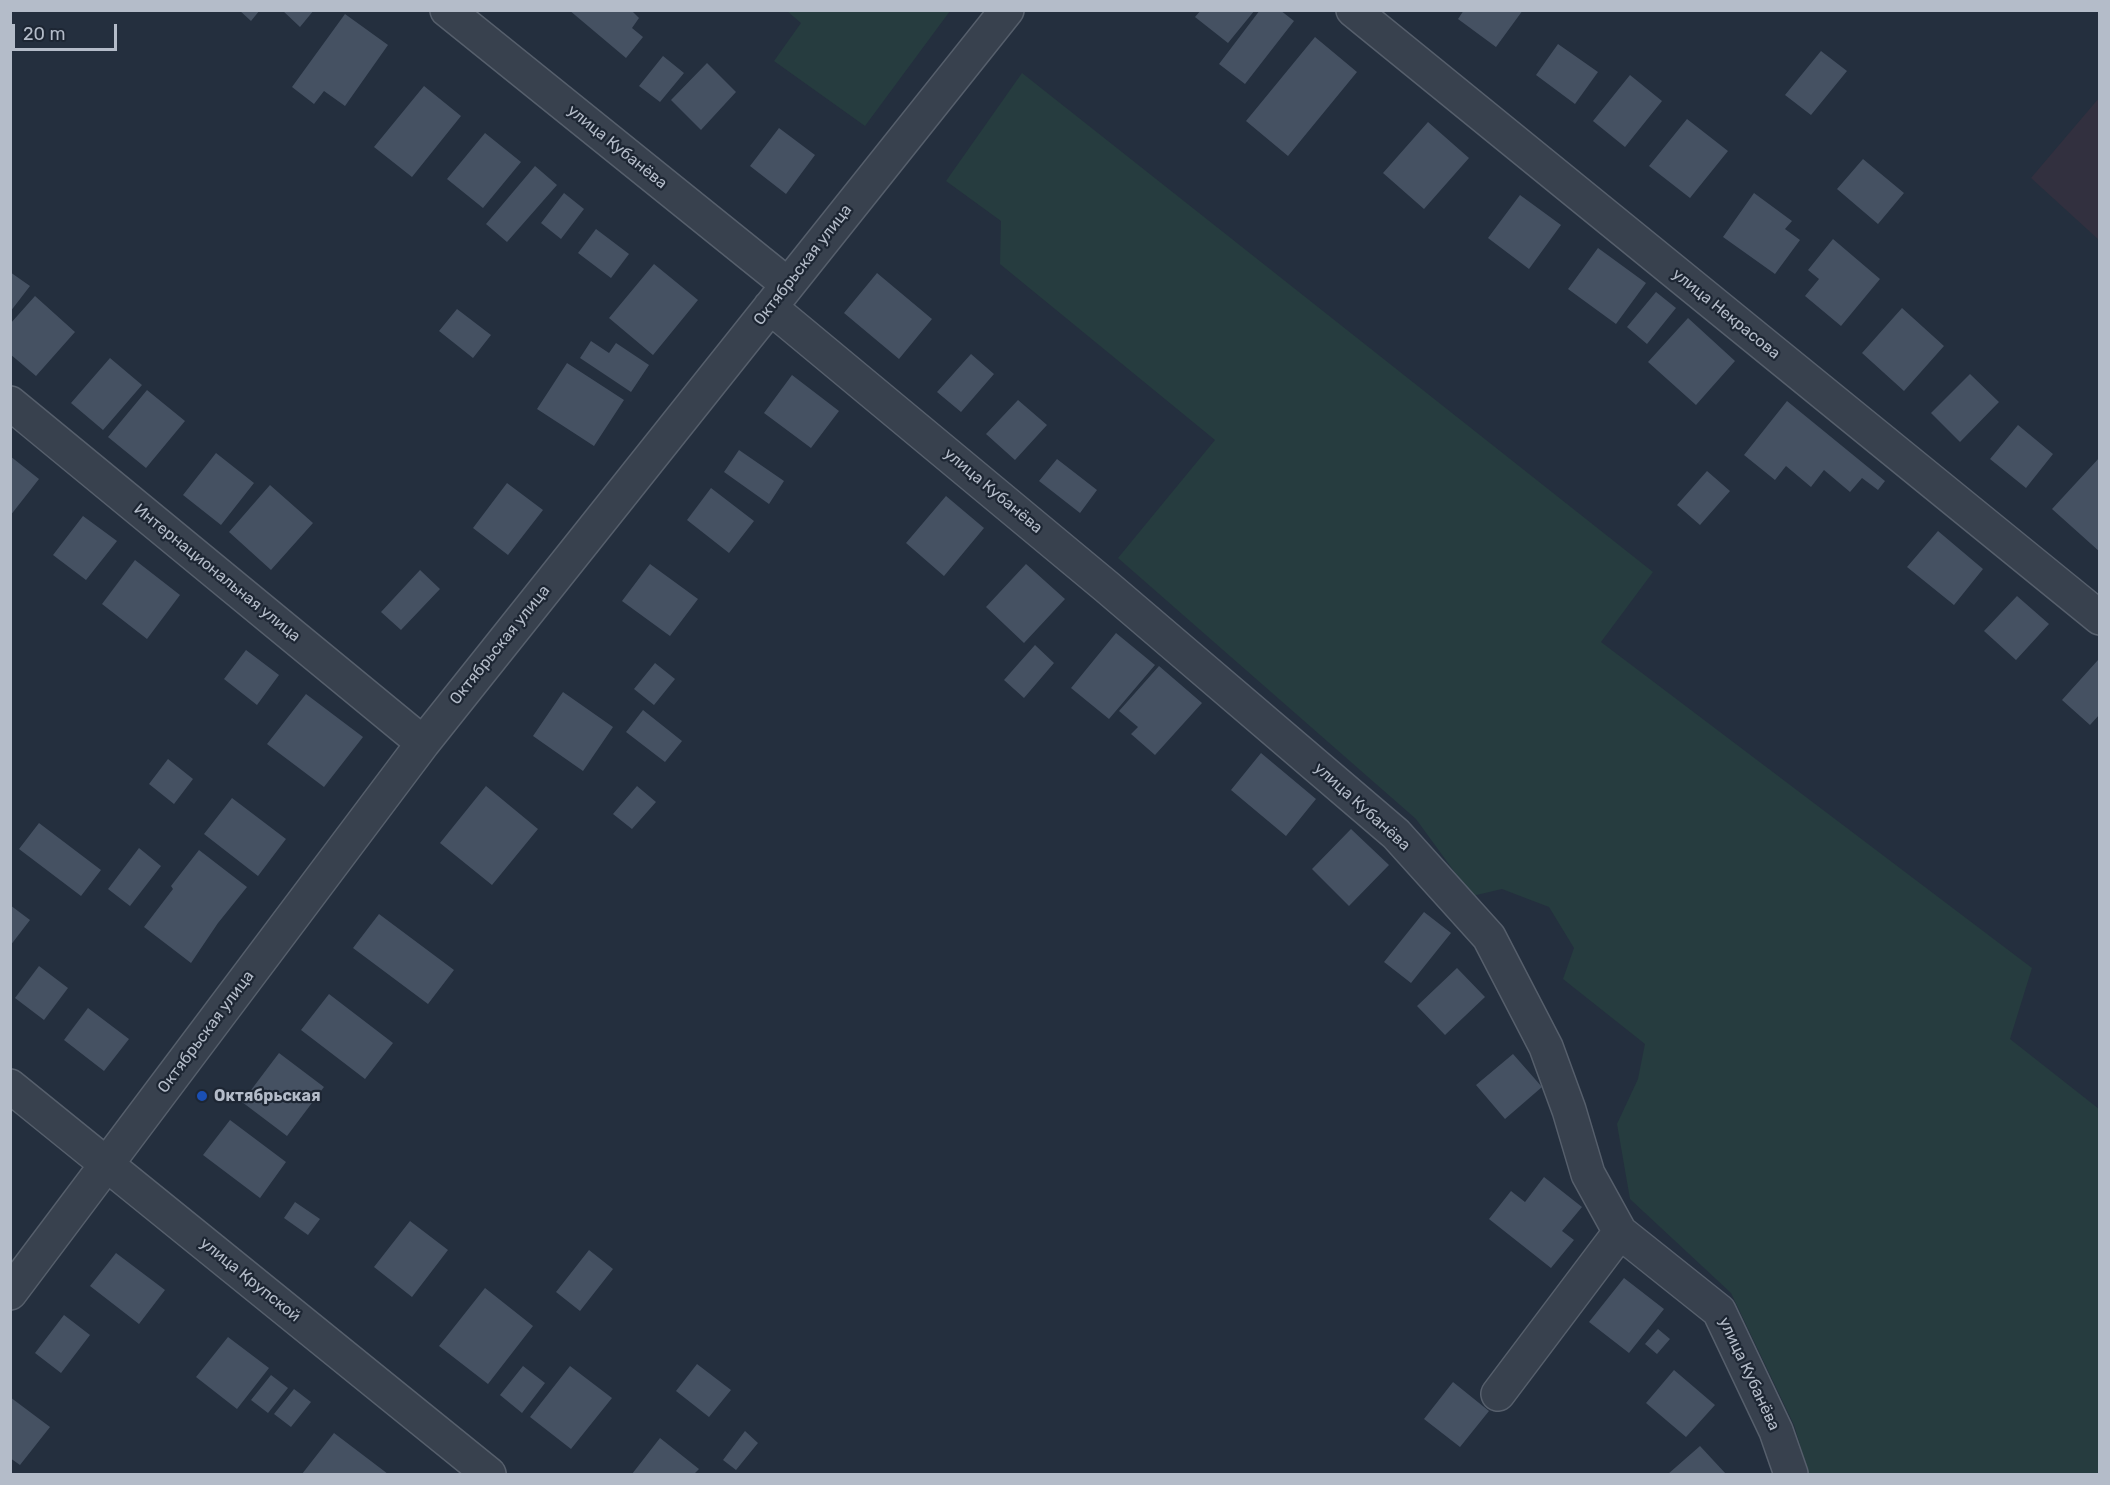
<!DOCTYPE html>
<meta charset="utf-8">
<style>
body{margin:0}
#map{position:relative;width:2110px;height:1485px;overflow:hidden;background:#242f3e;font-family:Rubik,sans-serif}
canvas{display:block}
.frame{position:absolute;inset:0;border:12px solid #b4bcc9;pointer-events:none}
.scale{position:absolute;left:12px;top:24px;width:105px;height:27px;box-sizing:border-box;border:3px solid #b4bcc9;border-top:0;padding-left:8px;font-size:18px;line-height:21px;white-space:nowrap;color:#b4bcc9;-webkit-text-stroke:4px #1d2633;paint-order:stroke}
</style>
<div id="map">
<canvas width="2110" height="1485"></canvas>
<div class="frame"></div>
<div class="scale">20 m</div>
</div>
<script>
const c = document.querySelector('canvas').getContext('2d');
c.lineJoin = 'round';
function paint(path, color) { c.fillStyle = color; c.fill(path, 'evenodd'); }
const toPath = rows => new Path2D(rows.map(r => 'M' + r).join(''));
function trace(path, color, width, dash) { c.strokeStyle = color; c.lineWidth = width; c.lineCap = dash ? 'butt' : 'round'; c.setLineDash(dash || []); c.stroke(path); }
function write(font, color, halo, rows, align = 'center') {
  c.font = font + ' Rubik,sans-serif'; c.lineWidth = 4.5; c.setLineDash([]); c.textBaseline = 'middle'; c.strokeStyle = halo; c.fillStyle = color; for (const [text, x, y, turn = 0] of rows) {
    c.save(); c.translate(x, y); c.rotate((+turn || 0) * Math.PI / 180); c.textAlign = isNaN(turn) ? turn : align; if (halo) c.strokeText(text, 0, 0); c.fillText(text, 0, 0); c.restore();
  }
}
paint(toPath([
 [2099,98,2099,240,2031,178]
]), '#32303f');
paint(toPath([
 [787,11,950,11,865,126,774,61,801,23],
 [1022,73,1653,572,1601,642,2032,968,2010,1039,2099,1109,2099,1474,1809,1474,1794,1425,1731,1293,1630,1199,1617,1124,1638,1079,1645,1044,1563,979,1574,948,1549,907,1502,889,1472,896,1416,819,1118,558,1215,440,1000,264,1001,221,946,181]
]), '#263c3f');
paint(toPath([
 [239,10,260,10,251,21],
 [282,10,314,10,300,27],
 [569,10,631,10,639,18,632,28,643,37,626,58],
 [1201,10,1255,10,1228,43,1195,17],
 [1260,10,1280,10,1294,21,1245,84,1219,64],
 [1464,10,1523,10,1496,47,1458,19],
 [345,14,388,45,345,106,324,91,314,104,292,87],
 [1315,37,1357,72,1288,156,1246,121],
 [1558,44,1598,72,1575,104,1536,75],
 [1821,51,1847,71,1811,115,1785,95],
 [663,56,684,73,660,102,639,86],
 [707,63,736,92,701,130,671,100],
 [1630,75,1662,101,1625,147,1593,121],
 [424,86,461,116,412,177,374,147],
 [1687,119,1728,151,1690,198,1649,166],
 [1428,122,1469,158,1424,209,1383,173],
 [779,128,815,155,786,194,750,166],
 [485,133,521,162,483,208,447,179],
 [1863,159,1904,193,1878,224,1837,189],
 [535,166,557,185,507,242,486,224],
 [564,193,584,209,561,239,541,223],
 [1754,193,1792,221,1785,229,1800,240,1775,274,1723,237],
 [1520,195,1561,225,1529,269,1488,238],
 [596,229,629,254,611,278,578,253],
 [1833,239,1880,279,1841,326,1805,296,1819,279,1808,270],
 [1598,248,1646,283,1616,324,1568,289],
 [654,264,698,300,653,355,609,318],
 [10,272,30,286,10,312],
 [877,273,932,319,899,359,844,313],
 [1656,292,1676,308,1647,344,1627,327],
 [35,296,75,332,36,376,10,354,10,324],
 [1902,308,1944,346,1904,391,1862,353],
 [457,309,491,335,473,358,439,331],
 [1688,318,1735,361,1696,405,1648,362],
 [591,341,609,353,616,343,649,365,631,392,580,358],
 [971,354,994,374,961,412,937,392],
 [110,358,142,385,103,430,71,403],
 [567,363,624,400,594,446,537,409],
 [1970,374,1999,402,1960,442,1931,413],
 [792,375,839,411,811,448,764,413],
 [147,390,185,421,146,468,108,437],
 [1018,400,1047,425,1015,460,986,434],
 [1787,401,1885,481,1878,490,1862,478,1850,492,1824,470,1811,487,1786,466,1775,480,1744,455],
 [2018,425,2053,454,2026,488,1990,459],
 [739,450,784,481,769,504,724,472],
 [216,453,254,483,221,525,183,495],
 [10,456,39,479,10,516],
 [2100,457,2100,552,2052,509],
 [1057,459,1097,490,1080,513,1039,481],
 [1707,471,1730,491,1700,525,1677,505],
 [507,483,543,510,508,555,473,528],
 [270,485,313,523,271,570,229,532],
 [711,488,754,521,729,553,687,520],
 [946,496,984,528,944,576,906,543],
 [83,516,117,541,86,580,53,555],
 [1938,531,1983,569,1954,605,1907,567],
 [135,560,180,595,147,639,102,604],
 [650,564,698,599,670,636,622,601],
 [1026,564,1065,599,1024,643,986,607],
 [420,570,440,589,401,630,381,612],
 [2017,596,2049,624,2016,660,1984,631],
 [1116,633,1155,665,1109,719,1071,688],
 [1035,645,1054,663,1024,698,1004,680],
 [246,650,279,675,257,705,224,679],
 [2098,660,2100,662,2100,714,2090,725,2062,700],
 [655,663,675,679,654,705,634,689],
 [1159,666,1202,703,1155,755,1131,734,1138,727,1119,711],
 [563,692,613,727,583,771,533,736],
 [306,694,363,737,324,787,267,744],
 [643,710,682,741,665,762,626,732],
 [1261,753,1316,799,1286,836,1231,790],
 [168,759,193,779,174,804,149,784],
 [486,786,538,829,492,885,440,843],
 [637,786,656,802,632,829,613,814],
 [232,798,286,839,258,876,204,834],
 [39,823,101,870,81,896,19,849],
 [1351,829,1389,865,1349,906,1312,869],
 [139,848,161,866,130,906,108,889],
 [199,850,247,887,218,923,191,963,144,927,173,889,171,886],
 [10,905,30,920,10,946],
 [1424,912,1451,933,1411,983,1384,962],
 [379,914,454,970,428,1004,353,948],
 [39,966,68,988,44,1020,15,998],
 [1457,968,1485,997,1445,1035,1417,1006],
 [329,994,393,1043,365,1079,301,1030],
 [88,1008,129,1039,104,1071,64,1040],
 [279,1053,324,1087,287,1136,242,1102],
 [1513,1054,1542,1087,1505,1119,1476,1085],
 [230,1120,286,1162,260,1198,203,1155],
 [1544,1177,1582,1207,1562,1231,1574,1240,1551,1268,1489,1219,1511,1191,1525,1202],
 [295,1202,320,1219,308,1235,284,1218],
 [410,1221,448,1250,412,1297,374,1267],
 [589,1250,613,1269,580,1311,556,1292],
 [116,1253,165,1290,139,1324,90,1286],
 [1624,1278,1664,1309,1629,1353,1589,1322],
 [485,1288,533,1326,488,1384,439,1346],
 [64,1315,90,1335,61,1373,35,1353],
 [1658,1329,1670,1339,1657,1354,1645,1344],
 [228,1337,269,1368,237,1409,196,1377],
 [697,1364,731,1390,709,1417,676,1391],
 [523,1366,545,1383,522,1413,500,1395],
 [570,1366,612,1398,571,1449,530,1417],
 [1674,1370,1715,1405,1686,1437,1646,1403],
 [271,1375,288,1388,268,1413,251,1400],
 [1453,1382,1489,1411,1460,1447,1424,1419],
 [294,1389,311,1402,291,1427,274,1414],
 [10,1397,50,1427,20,1465,10,1458],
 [745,1431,758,1443,736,1470,723,1460],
 [334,1433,388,1474,302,1474],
 [660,1438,699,1469,694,1474,632,1474],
 [1700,1446,1726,1474,1668,1474]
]), '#455162');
const minor = toPath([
 [447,10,787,284],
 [1353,10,2100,618],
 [770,307,1107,587,1396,834,1489,937,1546,1047,1569,1110,1588,1174,1620,1232,1719,1311,1776,1431,1791,1474],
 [10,403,423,743],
 [10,1086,489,1474],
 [10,1293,423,743,1007,10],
 [1498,1394,1620,1232]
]);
trace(minor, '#565f6c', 36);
trace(minor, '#38414e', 33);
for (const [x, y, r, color] of [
 [202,1096,6,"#1a4fb4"]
]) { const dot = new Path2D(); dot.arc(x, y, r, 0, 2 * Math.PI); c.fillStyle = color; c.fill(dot); trace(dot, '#1d2633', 2); }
write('16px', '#b4bcc9', '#1d2633', [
 ["улица Кубанёва",617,147,39],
 ["Октябрьская улица",803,265,-52],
 ["улица Некрасова",1726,314,39],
 ["улица Кубанёва",993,491,40],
 ["Интернациональная улица",217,573,39],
 ["Октябрьская улица",500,645,-51],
 ["улица Кубанёва",1362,807,42],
 ["Октябрьская улица",206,1032,-53],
 ["улица Крупской",250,1280,39],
 ["улица Кубанёва",1749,1374,65]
]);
write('bold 16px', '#b4bcc9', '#1d2633', [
 ["Октябрьская",214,1096]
], 'left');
</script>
